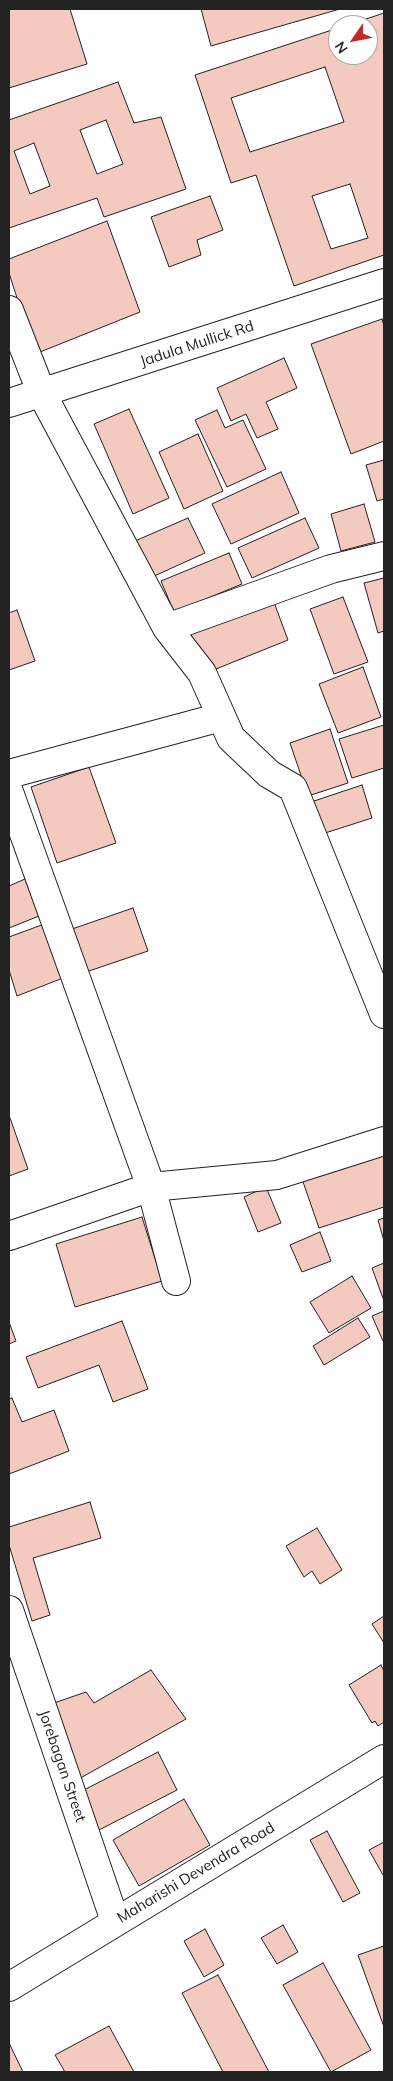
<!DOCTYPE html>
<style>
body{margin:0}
#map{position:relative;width:393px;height:2081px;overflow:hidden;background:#fff;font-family:Mulish,sans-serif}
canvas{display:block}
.frame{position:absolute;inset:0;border:10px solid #222;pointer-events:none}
.north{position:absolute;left:328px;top:15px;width:50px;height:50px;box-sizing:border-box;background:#fff;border:1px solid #a7a7a7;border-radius:50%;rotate:237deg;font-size:14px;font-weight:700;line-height:20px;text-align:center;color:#222}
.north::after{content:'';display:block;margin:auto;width:18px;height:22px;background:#c62828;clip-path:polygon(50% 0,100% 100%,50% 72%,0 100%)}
</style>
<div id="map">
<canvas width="393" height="2081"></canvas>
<div class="frame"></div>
<div class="north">N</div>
</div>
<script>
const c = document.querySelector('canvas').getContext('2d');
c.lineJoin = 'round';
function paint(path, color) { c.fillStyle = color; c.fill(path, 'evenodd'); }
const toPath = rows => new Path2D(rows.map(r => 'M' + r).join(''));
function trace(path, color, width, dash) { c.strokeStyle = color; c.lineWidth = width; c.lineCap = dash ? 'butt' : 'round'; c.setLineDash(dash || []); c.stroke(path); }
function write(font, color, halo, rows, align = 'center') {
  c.font = font + ' Mulish,sans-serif'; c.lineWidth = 4; c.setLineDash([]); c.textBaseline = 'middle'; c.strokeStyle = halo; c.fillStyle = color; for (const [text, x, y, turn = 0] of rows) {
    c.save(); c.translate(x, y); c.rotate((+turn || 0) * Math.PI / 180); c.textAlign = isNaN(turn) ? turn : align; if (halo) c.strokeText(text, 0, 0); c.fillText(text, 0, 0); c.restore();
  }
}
const building = toPath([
 [9,9,70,9,87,64,9,88,9,9],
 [201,9,340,9,211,46,201,9],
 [384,13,384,255,294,286,256,175,231,183,195,75,338,28,338,55,368,55,368,25,348,25,384,13],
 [325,67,344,122,250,152,231,98,325,67],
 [350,184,368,238,331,249,312,196,350,184],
 [118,82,134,123,161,117,186,189,104,217,97,198,9,228,9,120,118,82],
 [106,120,123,164,97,174,80,130,106,120],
 [34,143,50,186,30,194,14,151,34,143],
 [210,196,223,230,197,240,201,255,169,267,151,217,210,196],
 [107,221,140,312,35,354,9,273,9,259,107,221],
 [382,319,384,326,384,441,351,454,311,344,382,319],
 [284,358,297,388,266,402,278,429,257,438,246,414,231,421,217,388,284,358],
 [129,409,169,498,133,514,94,424,129,409],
 [217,410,225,428,243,420,266,469,227,487,195,420,217,410],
 [198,434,223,491,184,509,159,452,198,434],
 [384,460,384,499,377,501,366,465,384,460],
 [281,472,299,513,231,544,212,504,281,472],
 [364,504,375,542,341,551,331,514,364,504],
 [188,518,205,553,152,577,135,541,188,518],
 [305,518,319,548,252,578,238,548,305,518],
 [229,553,242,584,174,612,161,581,229,553],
 [384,578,384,631,378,633,364,583,384,578],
 [272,597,288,640,206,673,189,630,272,597],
 [343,597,368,662,334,674,310,609,343,597],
 [17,610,35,661,9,670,9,613,17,610],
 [363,667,381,717,338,733,319,684,363,667],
 [384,725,384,768,352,778,339,739,384,725],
 [330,729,348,783,308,796,290,743,330,729],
 [89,767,116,843,57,863,31,787,89,767],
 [362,785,372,818,322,834,311,802,362,785],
 [25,879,39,916,9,928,9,886,25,879],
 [133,908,148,951,86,972,72,929,133,908],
 [47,923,68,976,17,996,9,970,9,937,47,923],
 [9,1115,28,1169,9,1176,9,1115],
 [384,1153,384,1207,319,1228,302,1179,384,1153],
 [266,1187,281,1223,258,1232,244,1197,266,1187],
 [142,1217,162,1281,75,1307,56,1244,142,1217],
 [384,1218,384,1241,378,1220,384,1218],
 [320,1232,331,1261,302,1272,290,1245,320,1232],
 [384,1263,384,1301,372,1268,384,1263],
 [352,1276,371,1308,329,1333,310,1302,352,1276],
 [384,1311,384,1341,383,1341,372,1316,384,1311],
 [358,1318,370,1337,324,1365,313,1346,358,1318],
 [122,1321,148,1389,113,1402,99,1365,38,1388,26,1357,122,1321],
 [9,1322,16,1341,9,1344,9,1322],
 [12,1398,22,1422,54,1410,69,1451,9,1474,9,1399,12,1398],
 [90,1502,101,1538,33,1558,50,1615,32,1621,9,1545,9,1527,90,1502],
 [317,1528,342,1570,320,1584,312,1571,304,1577,286,1546,317,1528],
 [384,1616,384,1643,372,1624,384,1616],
 [381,1665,384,1671,384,1722,378,1726,375,1721,372,1723,349,1685,381,1665],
 [151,1670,186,1719,75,1781,48,1705,86,1692,94,1703,151,1670],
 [158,1752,177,1790,99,1830,80,1792,158,1752],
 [184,1799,210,1845,139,1886,113,1840,184,1799],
 [327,1831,360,1893,343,1902,310,1840,327,1831],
 [384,1842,384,1874,383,1875,369,1850,384,1842],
 [283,1925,298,1952,277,1964,261,1938,283,1925],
 [205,1929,224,1965,204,1977,184,1941,205,1929],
 [384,1946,384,2027,358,1955,384,1946],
 [323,1963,371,2050,331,2072,283,1985,323,1963],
 [218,1975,269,2072,223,2072,182,1993,218,1975],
 [109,2026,134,2072,65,2072,55,2055,109,2026],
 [9,2043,23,2072,9,2072,9,2043]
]);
paint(building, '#f3c9c0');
trace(building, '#222', 1);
const minor = toPath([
 [9,310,42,394,167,628,202,673,231,738,269,774,293,788,384,1014],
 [167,628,331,569,384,556],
 [9,774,221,717],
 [9,792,151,1187,176,1281],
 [9,1236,151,1187,277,1175,384,1141],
 [9,1610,115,1921],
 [9,1987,384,1759]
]);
const major = toPath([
 [9,403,384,283]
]);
trace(minor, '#222', 30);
trace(major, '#222', 30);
trace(minor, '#fff', 28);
trace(major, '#fff', 28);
write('15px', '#222', '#fff', [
 ["Jadula Mullick Rd",197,344,-18],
 ["Jorebagan Street",62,1766,71],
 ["Maharishi Devendra Road",196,1873,-31]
]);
</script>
